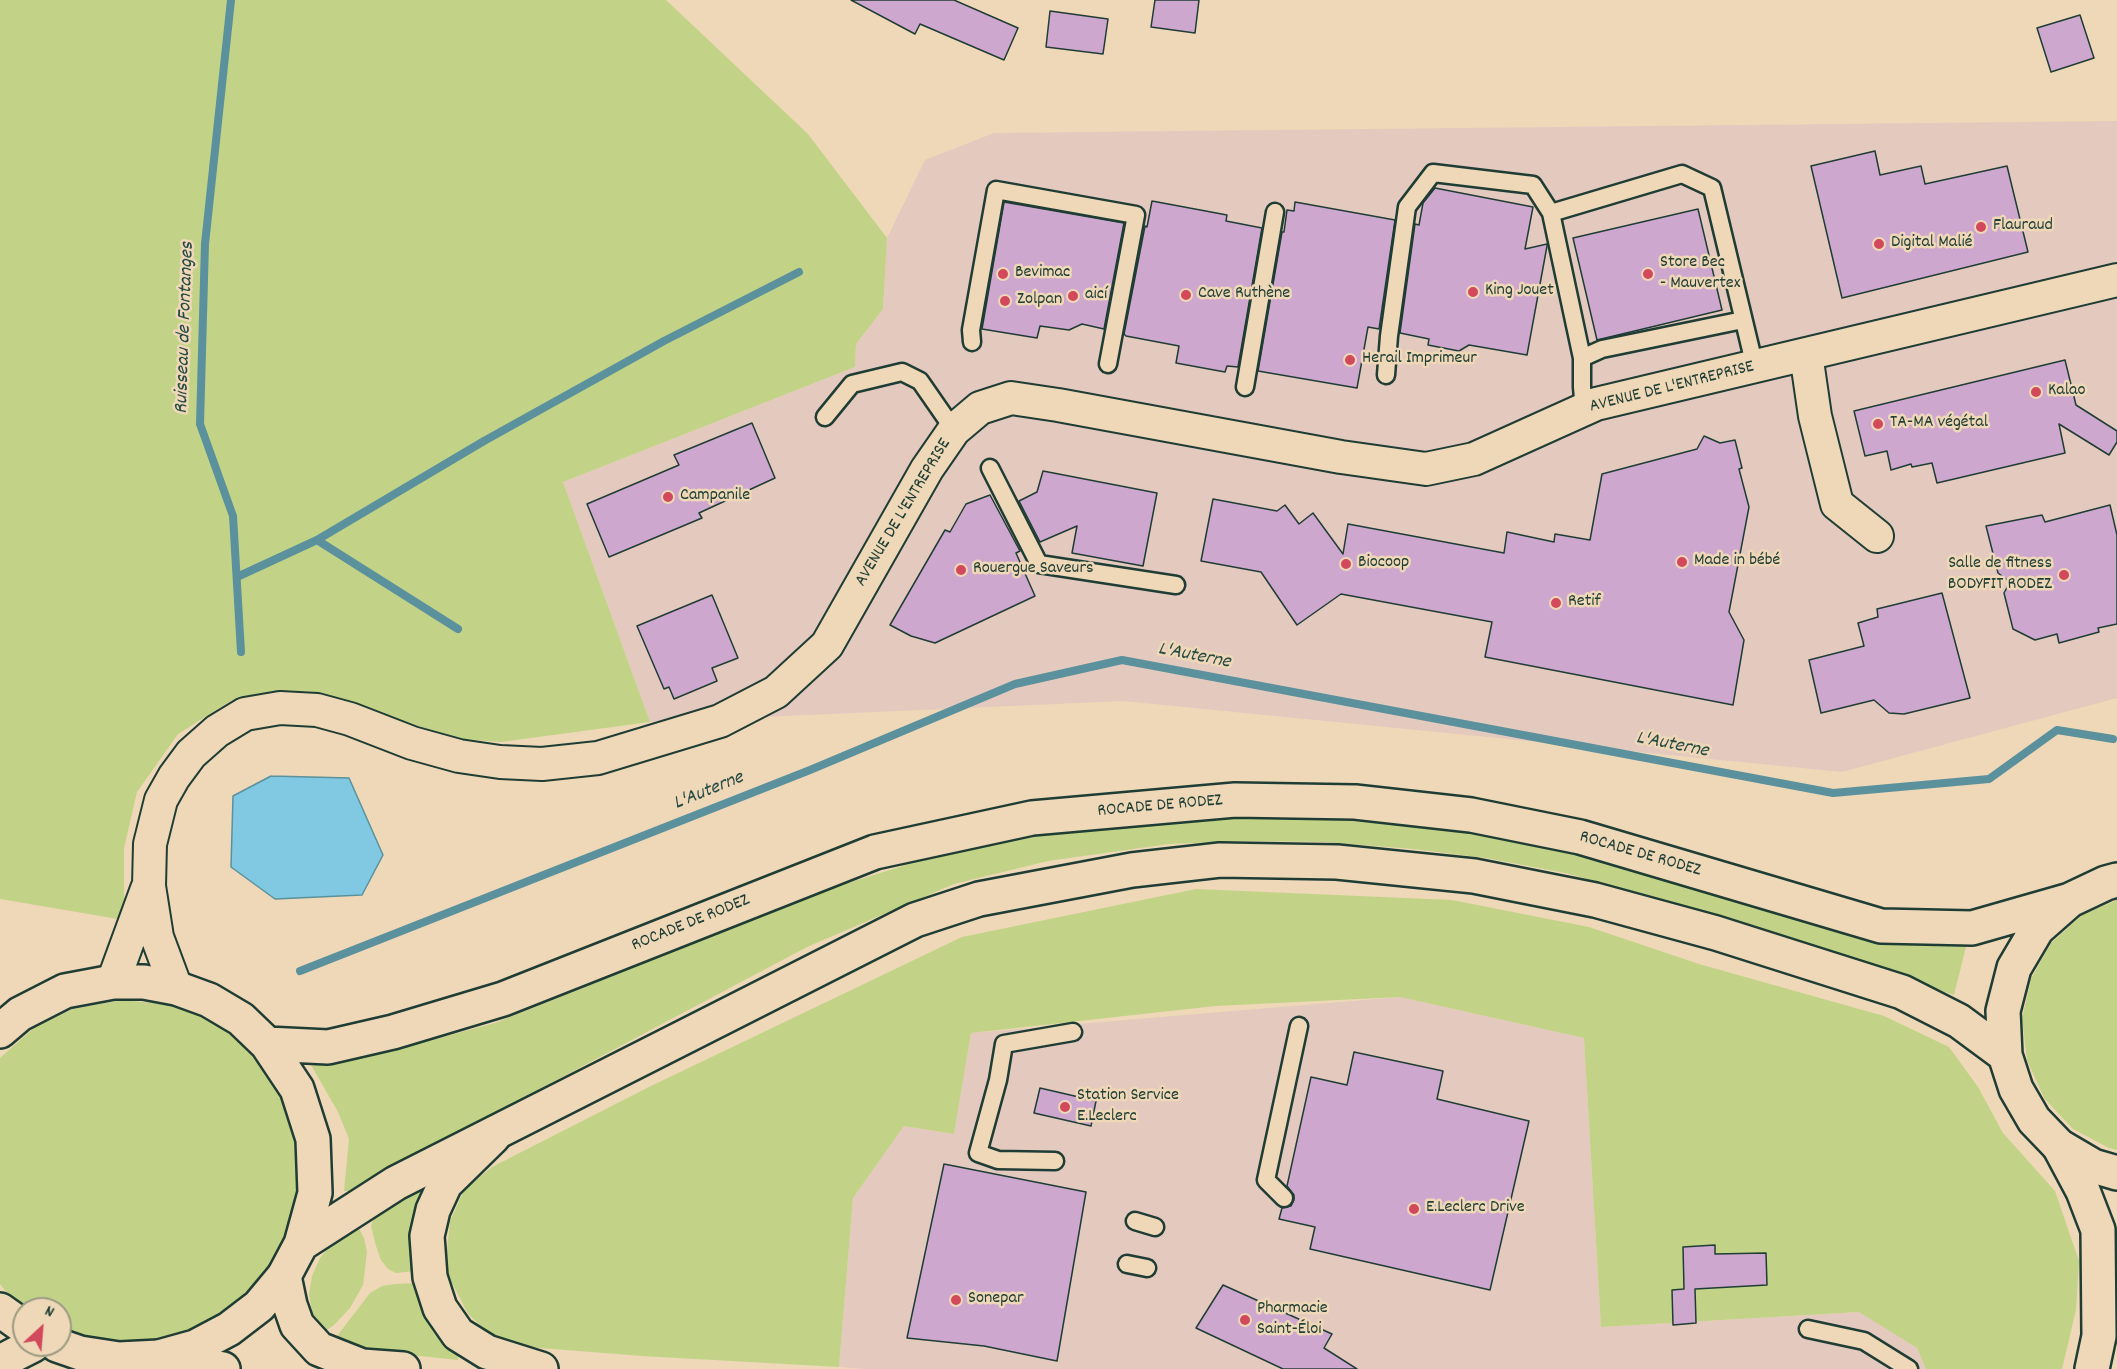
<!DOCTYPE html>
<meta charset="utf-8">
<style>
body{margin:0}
#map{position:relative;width:2117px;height:1369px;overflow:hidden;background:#eed8b7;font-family:Dekko,sans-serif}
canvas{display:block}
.north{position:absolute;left:12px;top:1297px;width:60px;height:60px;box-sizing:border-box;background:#eed8b7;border:2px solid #9b9a83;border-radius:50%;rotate:26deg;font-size:16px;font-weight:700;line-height:24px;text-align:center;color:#1f3d34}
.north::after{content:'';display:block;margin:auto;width:21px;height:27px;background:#d1495b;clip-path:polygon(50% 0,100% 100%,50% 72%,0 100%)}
</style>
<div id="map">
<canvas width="2117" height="1369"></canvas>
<div class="north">N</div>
</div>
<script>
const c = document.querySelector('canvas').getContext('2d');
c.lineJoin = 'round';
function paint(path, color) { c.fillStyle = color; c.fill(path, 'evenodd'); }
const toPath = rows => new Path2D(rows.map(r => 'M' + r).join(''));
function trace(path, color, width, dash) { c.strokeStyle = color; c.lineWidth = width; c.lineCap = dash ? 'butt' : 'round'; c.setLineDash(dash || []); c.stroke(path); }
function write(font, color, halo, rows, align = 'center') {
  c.font = font + ' Dekko,sans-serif'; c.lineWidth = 5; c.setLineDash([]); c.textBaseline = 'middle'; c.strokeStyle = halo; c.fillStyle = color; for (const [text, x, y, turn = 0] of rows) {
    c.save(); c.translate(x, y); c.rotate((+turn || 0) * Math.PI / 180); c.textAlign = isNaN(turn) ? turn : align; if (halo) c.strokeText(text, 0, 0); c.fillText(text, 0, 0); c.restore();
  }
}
paint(toPath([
 [2117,121,2117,698,1842,772,1123,701,650,722,563,482,855,367,856,344,883,309,887,238,925,160,994,133],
 [1400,997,1584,1038,1601,1327,1860,1312,1917,1348,1926,1369,864,1369,839,1367,853,1198,904,1126,954,1134,971,1033]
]), '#e4c9be');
paint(toPath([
 [0,0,666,0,808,134,887,238,883,309,856,344,855,367,563,482,650,722,501,742,460,739,306,691,232,700,178,734,137,792,124,848,124,920,0,899],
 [1255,818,1336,820,1425,826,1502,836,1968,939,1954,995,1673,902,1565,873,1486,858,1413,849,1324,842,1245,841,1169,844,1048,861,954,884,807,947,402,1162,358,1191,344,1191,349,1139,338,1112,311,1065,372,1056,495,1023,832,888,935,856,1026,838,1098,828,1175,821],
 [1196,889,1452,900,1589,927,1699,964,1884,1016,1949,1047,1978,1087,2003,1133,2055,1191,2079,1261,2076,1310,2062,1369,1926,1369,1917,1348,1859,1312,1601,1327,1584,1038,1400,997,1215,1006,971,1033,954,1134,904,1126,853,1198,839,1367,642,1356,502,1345,468,1314,445,1269,450,1221,464,1190,492,1167,651,1086,962,937],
 [2117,900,2117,1150,2109,1148,2073,1129,2044,1098,2027,1060,2022,1019,2031,979,2051,943,2082,915],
 [122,1000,172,1005,218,1024,256,1056,284,1097,300,1144,301,1193,288,1241,261,1283,225,1316,179,1337,131,1344,87,1339,60,1329,60,1309,27,1309,10,1297,0,1284,0,1058,34,1028,73,1009],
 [438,1171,415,1271,396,1273,388,1269,381,1260,376,1246,371,1226,376,1213],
 [356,1223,364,1238,367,1252,363,1285,350,1308,334,1325,323,1333,313,1318,309,1294,312,1276,320,1258,330,1246],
 [421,1283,457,1348,458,1360,354,1349,337,1342,337,1336,370,1293,382,1286,395,1284]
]), '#c2d388');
const water = toPath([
 [271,776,349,778,383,855,362,895,275,899,231,867,233,796,271,776]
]);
paint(water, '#81c9e2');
trace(water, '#5a919c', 1.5);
trace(toPath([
 [231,0,205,244,200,424,233,516,241,652],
 [317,540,458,629],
 [237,577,317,540,484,441,664,341,799,272],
 [300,971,810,770,1015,684,1122,660,1833,793,1989,779,2057,730,2113,739]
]), '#5a919c', 8);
const building = toPath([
 [851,0,954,0,1018,28,1004,60,920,24,915,34,851,0],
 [1155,0,1199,0,1195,33,1151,27,1155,0],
 [1050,11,1108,19,1103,54,1046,47,1050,11],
 [2080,15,2094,58,2051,72,2037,28,2080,15],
 [1875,151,1880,175,1921,166,1925,184,2007,166,2028,252,1842,298,1811,166,1875,151],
 [1435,188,1533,207,1525,249,1547,244,1547,246,1527,355,1469,345,1459,351,1428,345,1429,339,1400,333,1415,224,1419,225,1423,203,1435,188],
 [1152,201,1227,215,1226,221,1262,228,1238,367,1227,366,1225,372,1176,363,1179,346,1126,336,1124,334,1145,226,1147,227,1152,201],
 [1004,202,1124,223,1104,329,1082,324,1069,330,1040,326,1037,338,982,329,1004,202],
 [1295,202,1395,220,1379,329,1368,327,1357,388,1258,371,1282,232,1284,232,1287,210,1294,211,1295,202],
 [1698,209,1722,310,1597,340,1573,238,1698,209],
 [2065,360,2076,405,2117,431,2117,442,2109,455,2059,424,2065,453,1937,483,1932,463,1912,467,1911,464,1891,470,1887,451,1865,456,1854,411,2065,360],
 [752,423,775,478,699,513,702,518,609,557,587,504,679,465,674,455,752,423],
 [1704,436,1720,443,1735,440,1742,468,1739,469,1749,507,1729,612,1744,640,1733,705,1485,657,1492,622,1341,594,1297,625,1261,572,1201,561,1213,499,1277,511,1285,505,1299,524,1313,513,1343,554,1348,524,1504,553,1507,532,1554,542,1555,534,1590,540,1602,474,1697,449,1704,436],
 [1043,471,1157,493,1143,566,1072,553,1077,526,1040,542,1019,501,1037,492,1043,471],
 [990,495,1020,551,1016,553,1035,596,935,643,911,636,890,625,945,530,950,532,966,504,990,495],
 [2110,505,2117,535,2117,624,2098,628,2099,632,2059,643,2057,634,2035,640,2013,629,2004,593,2010,582,1998,573,1986,526,2042,515,2045,522,2110,505],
 [1942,593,1970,698,1904,714,1889,713,1874,700,1821,713,1809,660,1864,646,1858,623,1878,617,1877,609,1942,593],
 [712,595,738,658,712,668,717,681,674,699,669,687,664,689,637,626,712,595],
 [1354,1052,1443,1071,1437,1099,1529,1121,1490,1290,1310,1249,1315,1227,1279,1219,1282,1208,1291,1206,1294,1200,1294,1195,1287,1186,1311,1077,1347,1085,1354,1052],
 [1040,1088,1096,1101,1091,1126,1034,1113,1040,1088],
 [944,1164,1086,1192,1057,1361,984,1346,907,1338,944,1164],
 [1715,1245,1715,1254,1766,1253,1767,1285,1695,1289,1696,1323,1673,1325,1672,1290,1684,1289,1683,1247,1715,1245],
 [1223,1285,1332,1334,1324,1348,1357,1369,1283,1369,1196,1328,1223,1285]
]);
paint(building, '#cea7ce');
trace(building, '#1f3d34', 1.5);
const lane = toPath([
 [1551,213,1682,174,1712,188,1755,367],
 [972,342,971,330,996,190,1136,215,1108,364],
 [1582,358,1602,349,1743,320],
 [1386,375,1389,336,1407,207,1433,173,1533,185,1551,213,1582,358,1582,387,1584,410],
 [1245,387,1275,212],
 [825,417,852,384,902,372,920,381,954,430],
 [990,468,1039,564,1176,585],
 [1055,1161,998,1160,978,1153,998,1080,1004,1044,1073,1032],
 [1284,1198,1266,1180,1299,1026],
 [1135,1221,1155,1227],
 [1127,1264,1147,1268],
 [1808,1329,1864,1341,1909,1369]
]);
const street = toPath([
 [1806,354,1815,416,1837,504,1877,536],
 [113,982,147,889],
 [176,988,157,937,149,886,150,844,161,800,174,777,191,754,217,731,245,714,280,708,317,710,350,719,412,743,459,756,500,762,542,764,598,758,720,721,776,692,827,645,927,469,954,430,980,408,1011,398,1058,405,1341,457,1426,469,1474,459,1596,404,2117,280]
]);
const secondary = toPath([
 [493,1137,445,1184,433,1210,427,1236,430,1277,440,1308,458,1334,487,1352,541,1369],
 [2059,1146,2083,1191,2098,1230,2099,1336,2092,1369],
 [284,1276,290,1305,297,1325,319,1349,362,1366,403,1369],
 [159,1357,223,1369]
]);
const primary = toPath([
 [2117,880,2106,883,2070,900,2037,929,2014,968,2003,1011,2005,1055,2016,1089,2034,1120,2059,1146,2093,1166,2117,1173],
 [0,1031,20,1014,65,991,113,982,144,982,176,988,209,1000,241,1019,267,1044,297,1089,313,1139,315,1193,301,1244,284,1276,259,1306,229,1329,195,1347,159,1357,119,1359,80,1353,57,1345],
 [267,1044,328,1047,393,1032,503,999,875,852,1032,818,1235,800,1355,802,1471,815,1580,837,1881,926,1972,928,2070,900],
 [301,1244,396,1183,915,920,979,899,1132,870,1220,860,1337,862,1474,876,1595,900,1716,933,1902,992,1959,1021,2005,1055],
 [0,1310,24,1327],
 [0,1362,33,1345]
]);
trace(lane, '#1f3d34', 21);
trace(street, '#1f3d34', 36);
trace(secondary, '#1f3d34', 38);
trace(primary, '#1f3d34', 38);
trace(lane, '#eed8b7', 16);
trace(street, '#eed8b7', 32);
trace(secondary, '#eed8b7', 33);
trace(primary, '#eed8b7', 33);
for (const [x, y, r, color] of [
 [1981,227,6,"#d1495b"],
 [1879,244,6,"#d1495b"],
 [1003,274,6,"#d1495b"],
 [1648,274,6,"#d1495b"],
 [1473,292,6,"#d1495b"],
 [1186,295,6,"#d1495b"],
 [1073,296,6,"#d1495b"],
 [1005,301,6,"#d1495b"],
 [1350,360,6,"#d1495b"],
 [2036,392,6,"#d1495b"],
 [1878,424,6,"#d1495b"],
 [668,497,6,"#d1495b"],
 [1682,562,6,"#d1495b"],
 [1346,564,6,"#d1495b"],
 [961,570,6,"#d1495b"],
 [2064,575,6,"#d1495b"],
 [1556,603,6,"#d1495b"],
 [1065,1107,6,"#d1495b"],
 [1414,1209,6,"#d1495b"],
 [956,1300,6,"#d1495b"],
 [1245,1320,6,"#d1495b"]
]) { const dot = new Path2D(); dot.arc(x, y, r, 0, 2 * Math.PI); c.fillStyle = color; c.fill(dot); trace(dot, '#eed8b7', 2); }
write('18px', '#1f3d34', '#eed8b7', [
 ["Flauraud",1993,227],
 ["Digital Malié",1891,244],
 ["Store Bec",1660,264],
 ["- Mauvertex",1660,285],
 ["Bevimac",1015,274],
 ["King Jouet",1485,292],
 ["Cave Ruthène",1198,295],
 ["aicí",1085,296],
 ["Zolpan",1017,301],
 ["Herail Imprimeur",1362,360],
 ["Kalao",2048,392],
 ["TA-MA végétal",1890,424],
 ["Campanile",680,497],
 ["Made in bébé",1694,562],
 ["Biocoop",1358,564],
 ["Salle de fitness",2052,565,"right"],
 ["BODYFIT RODEZ",2052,586,"right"],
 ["Rouergue Saveurs",973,570],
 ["Retif",1568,603],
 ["Station Service",1077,1097],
 ["E.Leclerc",1077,1118],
 ["E.Leclerc Drive",1426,1209],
 ["Sonepar",968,1300],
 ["Pharmacie",1257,1310],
 ["Saint-Éloi",1257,1331]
], 'left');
write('18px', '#1f3d34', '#eed8b7', [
 ["AVENUE DE L'ENTREPRISE",1672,388,-14],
 ["AVENUE DE L'ENTREPRISE",904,513,-59],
 ["ROCADE DE RODEZ",1160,807,-5],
 ["ROCADE DE RODEZ",1640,855,16],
 ["ROCADE DE RODEZ",691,924,-22]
]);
write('italic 20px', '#294b45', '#eed8b7', [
 ["Ruisseau de Fontanges",186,328,-88],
 ["L'Auterne",1194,657,11],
 ["L'Auterne",1672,746,11],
 ["L'Auterne",709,792,-22]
]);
</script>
